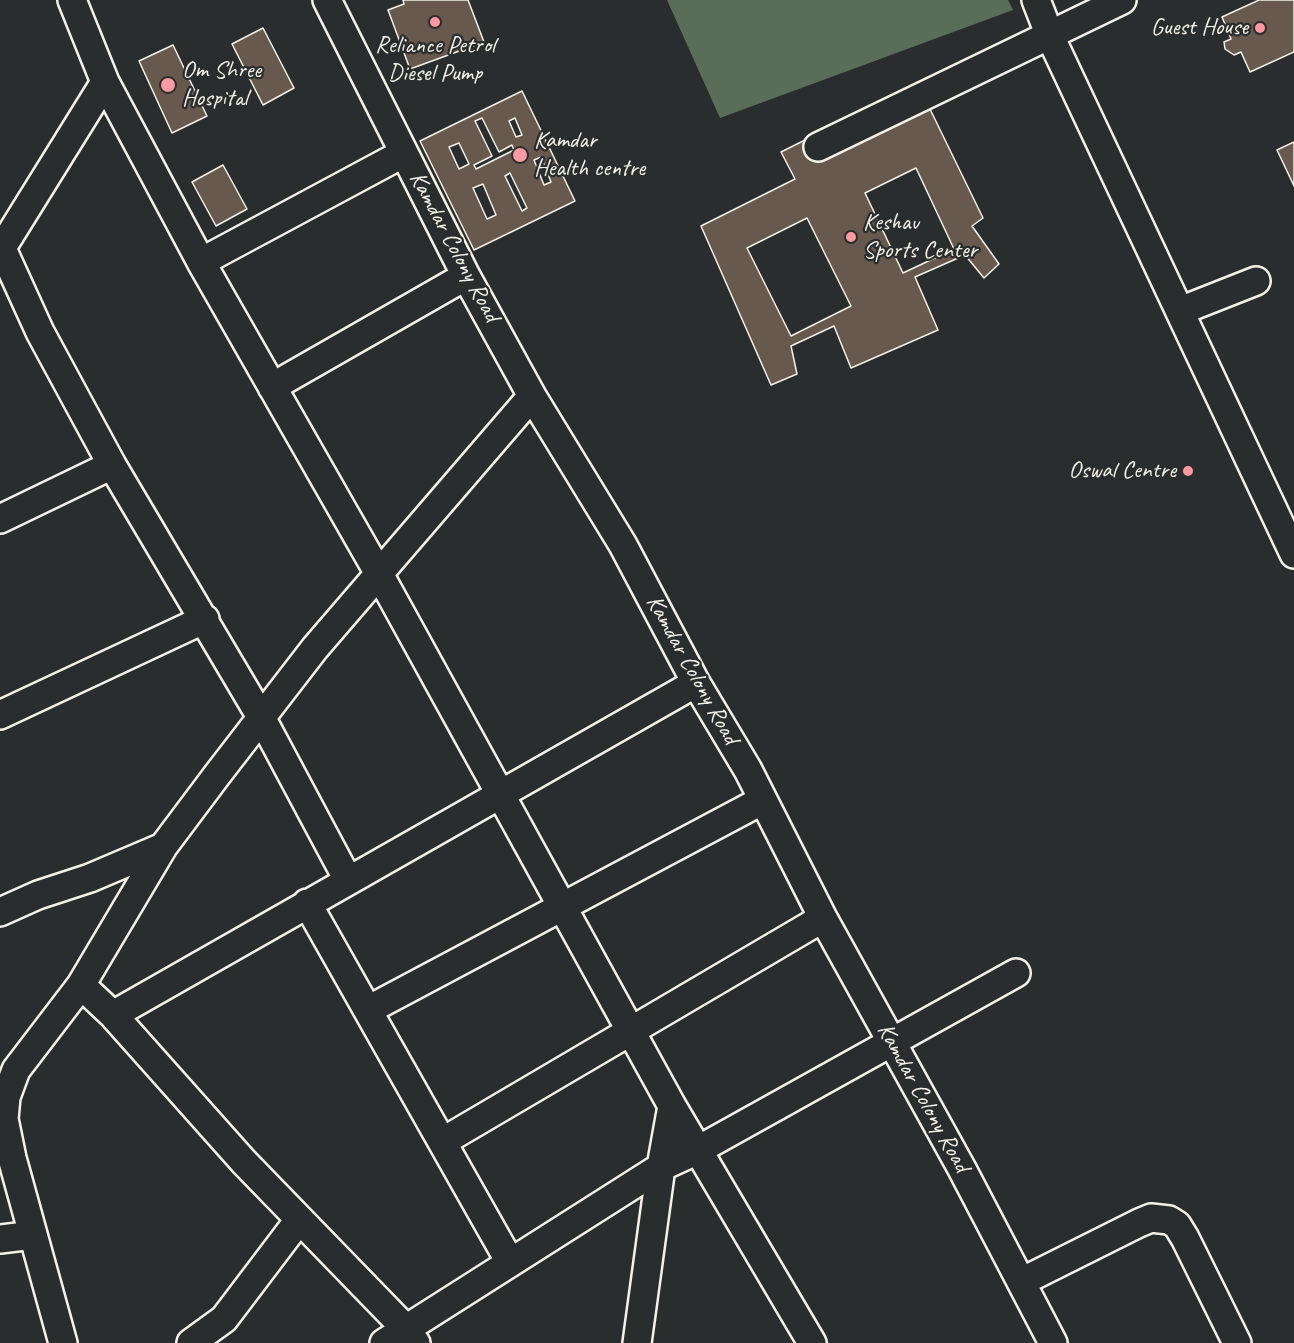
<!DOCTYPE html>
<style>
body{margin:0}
canvas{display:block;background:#2a2d2e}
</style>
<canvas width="1294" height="1343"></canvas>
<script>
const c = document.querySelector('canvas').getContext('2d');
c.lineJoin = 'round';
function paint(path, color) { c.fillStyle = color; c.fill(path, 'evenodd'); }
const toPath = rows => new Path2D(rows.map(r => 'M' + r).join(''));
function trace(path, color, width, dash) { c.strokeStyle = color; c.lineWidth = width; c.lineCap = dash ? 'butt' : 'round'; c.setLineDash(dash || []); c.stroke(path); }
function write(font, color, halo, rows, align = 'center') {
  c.font = font + ' Caveat,sans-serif'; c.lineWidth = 4.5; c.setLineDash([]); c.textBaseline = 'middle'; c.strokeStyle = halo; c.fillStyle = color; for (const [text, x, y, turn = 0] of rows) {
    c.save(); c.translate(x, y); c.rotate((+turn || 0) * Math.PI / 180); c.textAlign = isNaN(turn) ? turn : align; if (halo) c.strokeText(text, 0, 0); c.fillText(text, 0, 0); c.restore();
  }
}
paint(toPath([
 [667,0,1008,0,1013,10,720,118]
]), '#596d58');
const building = toPath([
 [403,0,468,0,484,42,410,69,388,10,404,4,403,0],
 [1259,0,1294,0,1294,52,1250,72,1241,52,1234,55,1225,49,1224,42,1231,39,1222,17,1259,0],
 [263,28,294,88,263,105,232,44,263,28],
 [173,45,207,116,172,133,139,61,173,45],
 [522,91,575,201,474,250,420,141,522,91],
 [482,118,499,152,512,145,514,150,476,169,474,165,492,156,475,121,482,118],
 [515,118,522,135,516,137,509,121,515,118],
 [459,143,469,164,459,169,449,147,459,143],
 [541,157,551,182,544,185,534,160,541,157],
 [510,173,527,208,522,211,505,176,510,173],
 [483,184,496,215,487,219,473,188,483,184],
 [929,107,983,218,972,226,999,264,984,278,965,255,915,277,938,330,851,368,834,326,791,346,797,374,771,385,701,226,795,179,781,152,835,125,847,149,929,107],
 [916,168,954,249,903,273,865,193,916,168],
 [807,218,851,306,791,336,747,248,807,218],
 [1294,142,1294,186,1277,150,1294,142],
 [223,165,247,209,216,226,192,182,223,165]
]);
paint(building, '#67594e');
trace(building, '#f4f1e8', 1.5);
const minor = toPath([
 [72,0,105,82,201,262,378,572,672,1106,812,1343],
 [327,0,466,276,532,396,623,545,696,683,748,770,823,918,962,1169,1053,1343],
 [1036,0,1050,36,1294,554],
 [818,147,1122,0],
 [0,244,40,332,112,465,261,717,348,880],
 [0,251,105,82],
 [201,262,404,153],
 [1180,311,1256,281],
 [272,387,466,276],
 [0,519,112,465],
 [0,715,205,619],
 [307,903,510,1262],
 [0,912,38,895,90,878,163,847],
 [81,985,113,1015,244,1162,406,1329,416,1343],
 [368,1010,763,800],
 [113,1015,696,683],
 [442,1142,823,918],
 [0,1239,33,1235],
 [1021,1282,1139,1223,1151,1218,1169,1220,1177,1225,1185,1238,1237,1343],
 [63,1343,12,1158,4,1119,6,1097,16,1070,81,985,163,847,217,775,315,648,532,396],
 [191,1343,224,1319,299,1220],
 [384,1343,661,1167,698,1150,1016,973],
 [637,1343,661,1167,672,1106]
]);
trace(minor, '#f4f1e8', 32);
trace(minor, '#2a2d2e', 27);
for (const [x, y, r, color] of [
 [435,22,6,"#ff9aa2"],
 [1260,28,6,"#ff9aa2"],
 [168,85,8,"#ff9aa2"],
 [520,155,8,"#ff9aa2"],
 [851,237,6,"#ff9aa2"],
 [1188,471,6,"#ff9aa2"]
]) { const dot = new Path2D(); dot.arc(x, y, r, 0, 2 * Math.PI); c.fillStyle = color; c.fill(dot); trace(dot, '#2a2d2e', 2); }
write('24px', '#f4f1e8', '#2a2d2e', [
 ["Guest House",1248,28,"right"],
 ["Reliance Petrol",435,46,"center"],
 ["Diesel Pump",435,74,"center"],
 ["Om Shree",182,71],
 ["Hospital",182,99],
 ["Kamdar",534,141],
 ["Health centre",534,169],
 ["Keshav",863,223],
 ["Sports Center",863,251],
 ["Oswal Centre",1176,471,"right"]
], 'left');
write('24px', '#f4f1e8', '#2a2d2e', [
 ["Kamdar Colony Road",454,247,62],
 ["Kamdar Colony Road",692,670,61],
 ["Kamdar Colony Road",923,1098,61]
]);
</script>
